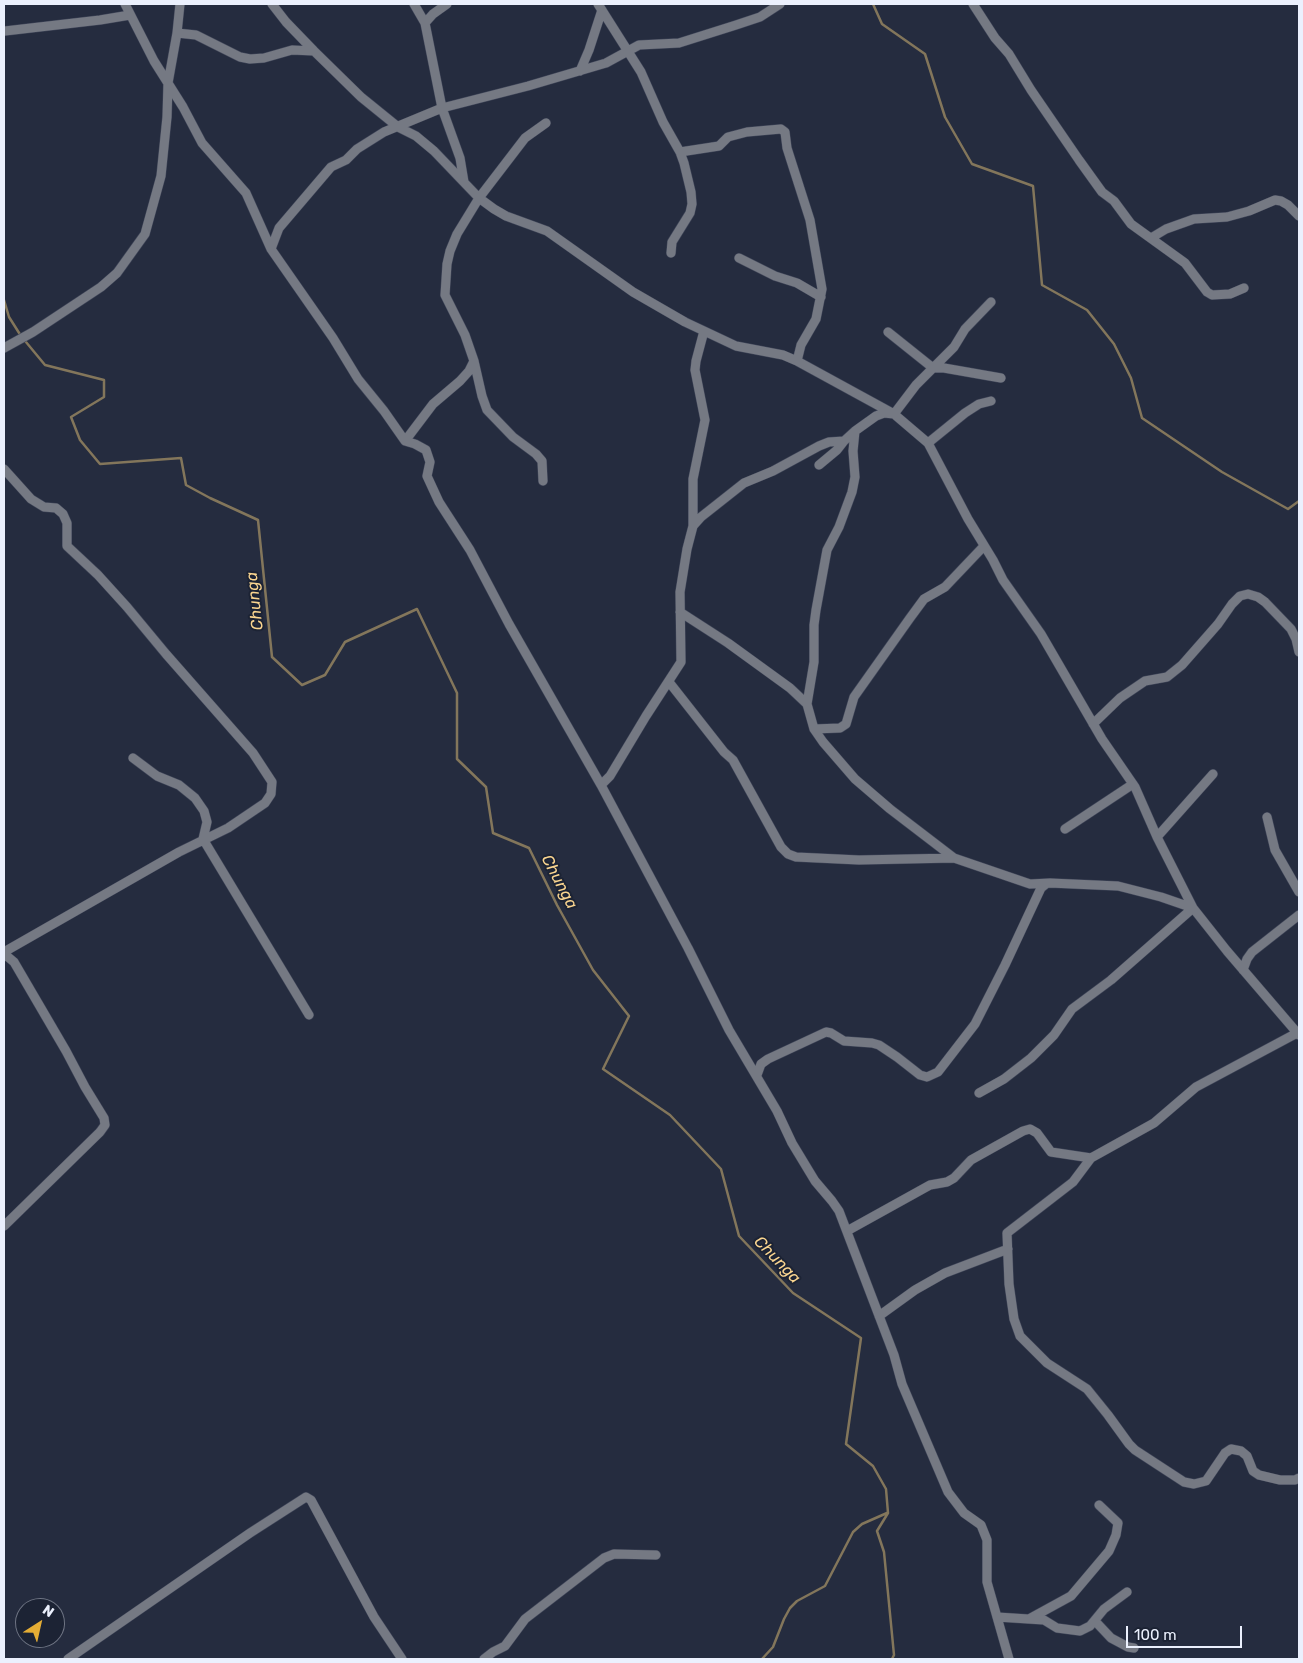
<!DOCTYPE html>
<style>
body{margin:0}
#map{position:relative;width:1303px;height:1663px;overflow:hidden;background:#252c3f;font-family:Rubik,sans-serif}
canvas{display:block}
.frame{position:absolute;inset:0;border:5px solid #ebf0fd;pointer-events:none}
.north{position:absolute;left:15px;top:1598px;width:50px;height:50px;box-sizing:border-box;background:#1c2334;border:1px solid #6f7584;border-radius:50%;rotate:35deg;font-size:14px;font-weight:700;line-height:20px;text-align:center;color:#ebf0fd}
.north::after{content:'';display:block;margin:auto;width:18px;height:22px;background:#e4ad35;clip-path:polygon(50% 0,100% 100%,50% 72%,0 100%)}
.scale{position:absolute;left:1126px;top:1626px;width:116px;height:22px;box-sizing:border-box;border:2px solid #ebf0fd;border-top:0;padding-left:6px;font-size:15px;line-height:18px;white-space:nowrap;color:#ebf0fd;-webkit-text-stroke:4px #1c2334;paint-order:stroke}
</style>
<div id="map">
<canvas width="1303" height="1663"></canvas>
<div class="frame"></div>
<div class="north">N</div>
<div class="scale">100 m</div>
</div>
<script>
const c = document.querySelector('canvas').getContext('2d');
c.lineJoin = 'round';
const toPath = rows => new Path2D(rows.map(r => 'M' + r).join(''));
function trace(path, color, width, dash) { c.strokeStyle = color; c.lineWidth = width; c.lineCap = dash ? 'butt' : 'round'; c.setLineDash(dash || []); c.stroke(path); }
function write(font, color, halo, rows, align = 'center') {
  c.font = font + ' Rubik,sans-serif'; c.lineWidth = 4; c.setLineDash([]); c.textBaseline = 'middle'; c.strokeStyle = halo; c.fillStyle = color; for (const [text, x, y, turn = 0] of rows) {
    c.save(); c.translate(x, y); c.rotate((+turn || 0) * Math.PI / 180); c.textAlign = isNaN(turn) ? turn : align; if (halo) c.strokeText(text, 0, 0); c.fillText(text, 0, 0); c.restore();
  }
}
trace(toPath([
 [873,4,882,24,925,54,945,117,972,164,1033,186,1042,285,1087,310,1114,344,1131,378,1142,418,1222,472,1288,509,1299,501],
 [4,300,9,317,21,336,45,365,104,380,104,397,71,417,80,440,100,464,181,458,186,485,210,498,258,520,272,657,302,685,325,675,345,642,417,609,457,693,457,759,486,787,493,833,529,848,557,905,593,970,629,1016,603,1069,670,1115,721,1169,739,1236,793,1293,861,1338,846,1444,873,1466,886,1489,888,1513,877,1531,884,1552,894,1655,892,1659],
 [762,1659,773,1647,784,1619,790,1608,797,1601,825,1586,853,1532,862,1524,887,1513]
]), '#83765b', 2.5);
const street = toPath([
 [125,4,154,61,183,107,202,143,246,193,271,249,333,338,358,379,384,411,405,441,415,444,426,450,430,462,427,476,439,502,470,550,509,624,601,785,688,948,729,1030,777,1111,792,1143,815,1181,832,1201,839,1211,894,1355,902,1384,948,1492,964,1513,981,1525,987,1540,987,1582,1009,1659],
 [272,4,286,22,314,51,361,97,398,127,416,136,434,151,479,198,494,209,506,216,547,231,633,292,685,322,736,346,783,355,797,361,894,414,928,443,968,519,993,560,1003,580,1041,634,1102,739,1135,787,1157,837,1193,908,1227,951,1299,1035],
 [414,4,425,23],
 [447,4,433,14,425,23,442,108,460,158,464,182],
 [598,4,641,72,663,122,680,152,684,163,691,192,692,204,690,213,672,242,671,253],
 [973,4,995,38,1009,54,1031,90,1079,160,1102,192,1114,201,1131,224,1185,263,1207,292,1212,295,1230,294,1244,288],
 [5,31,100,20,130,15],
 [177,33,196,35,240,57,250,59,264,58,292,50,314,51],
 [580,71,589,50,602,10],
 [680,152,719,146,728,137,747,132,781,129,785,132,787,148,810,220,822,289,816,319,801,345,797,361],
 [1151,238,1166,229,1194,219,1227,217,1249,211,1275,200,1281,201,1288,205,1299,216],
 [271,249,279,228,331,167,346,160,357,149,384,132,442,108,528,86,606,63,639,45,679,43,736,25,760,17,780,4],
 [739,258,775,276,797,283,821,297],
 [888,332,933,368,944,368,1001,378],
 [4,348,33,332,101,287,117,273,145,234,161,176,167,117,168,83,177,33,180,4],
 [474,361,482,396,487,410,513,437,536,454,542,461,543,481],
 [405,441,433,404,460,381,469,371,474,361,465,335,445,295,447,264,450,251,457,234,479,198,525,138,546,123],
 [928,443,965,413,979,404,991,401],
 [819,465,837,450,844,441],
 [4,469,31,499,44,507,56,508,63,514,67,523,67,546,98,575,127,607,166,654,253,753,272,782,271,794,265,803,228,828,179,852,4,952],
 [693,526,701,517,744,483,773,471,819,446,829,442,844,441,855,431,876,416,884,413,894,414,916,385,954,347,965,329,991,302],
 [680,612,728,643,790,688,807,704,814,729,823,742,855,779,890,809,954,858],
 [669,682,724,752,733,760,781,847,788,854,796,857,859,860,954,858,1030,884,1050,883,1118,886,1161,897,1193,908],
 [807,704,814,662,814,625,816,610,827,550,839,527,852,492,855,477,853,451,855,431],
 [1093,724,1120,698,1145,681,1167,677,1182,665,1218,624,1232,604,1240,596,1248,594,1258,597,1265,602,1291,629,1296,639,1299,652],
 [814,729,840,728,846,724,854,697,910,618,924,599,945,587,984,546],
 [133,758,157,776,179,785,195,798,204,811,207,822,203,839,309,1015],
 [601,785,610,776,646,716,681,662,680,592,687,549,693,526,693,479,705,420,695,370,696,361,704,331],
 [1267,817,1275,850,1299,892],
 [1065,829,1133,784],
 [1157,837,1213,774],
 [4,956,8,957,14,962,66,1051,85,1087,104,1118,105,1125,100,1132,4,1226],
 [1243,970,1247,959,1252,952,1299,915],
 [757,1075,761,1064,768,1059,826,1032,831,1033,844,1041,872,1043,879,1045,897,1057,920,1075,927,1077,938,1072,975,1024,1005,965,1041,888,1046,884],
 [979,1093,1004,1079,1031,1058,1054,1035,1072,1009,1111,980,1193,908],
 [1091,1158,1073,1182,1007,1233,1009,1284,1014,1319,1020,1336,1047,1363,1087,1389,1108,1415,1129,1444,1135,1450,1184,1482,1194,1484,1206,1481,1225,1453,1231,1449,1241,1451,1247,1456,1253,1471,1259,1475,1280,1480,1295,1480,1299,1478],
 [847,1231,930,1185,947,1182,954,1178,971,1160,1023,1131,1030,1129,1037,1133,1051,1152,1091,1158,1154,1123,1196,1087,1297,1033],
 [879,1316,915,1290,945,1273,1008,1249],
 [997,1617,1044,1620,1057,1628,1080,1631,1090,1626,1104,1609,1127,1592],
 [1029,1619,1071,1596,1109,1551,1116,1535,1118,1523,1099,1505],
 [1095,1621,1111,1638,1128,1647,1134,1648],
 [68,1659,250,1533,306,1497,311,1500,374,1617,402,1659],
 [484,1659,493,1652,505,1646,525,1619,604,1558,614,1554,656,1555]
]);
trace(street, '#41475a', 10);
trace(street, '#757983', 9);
write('italic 16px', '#fad590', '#1c2334', [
 ["Chunga",255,601,-96],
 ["Chunga",559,882,62],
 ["Chunga",777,1260,46]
]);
</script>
